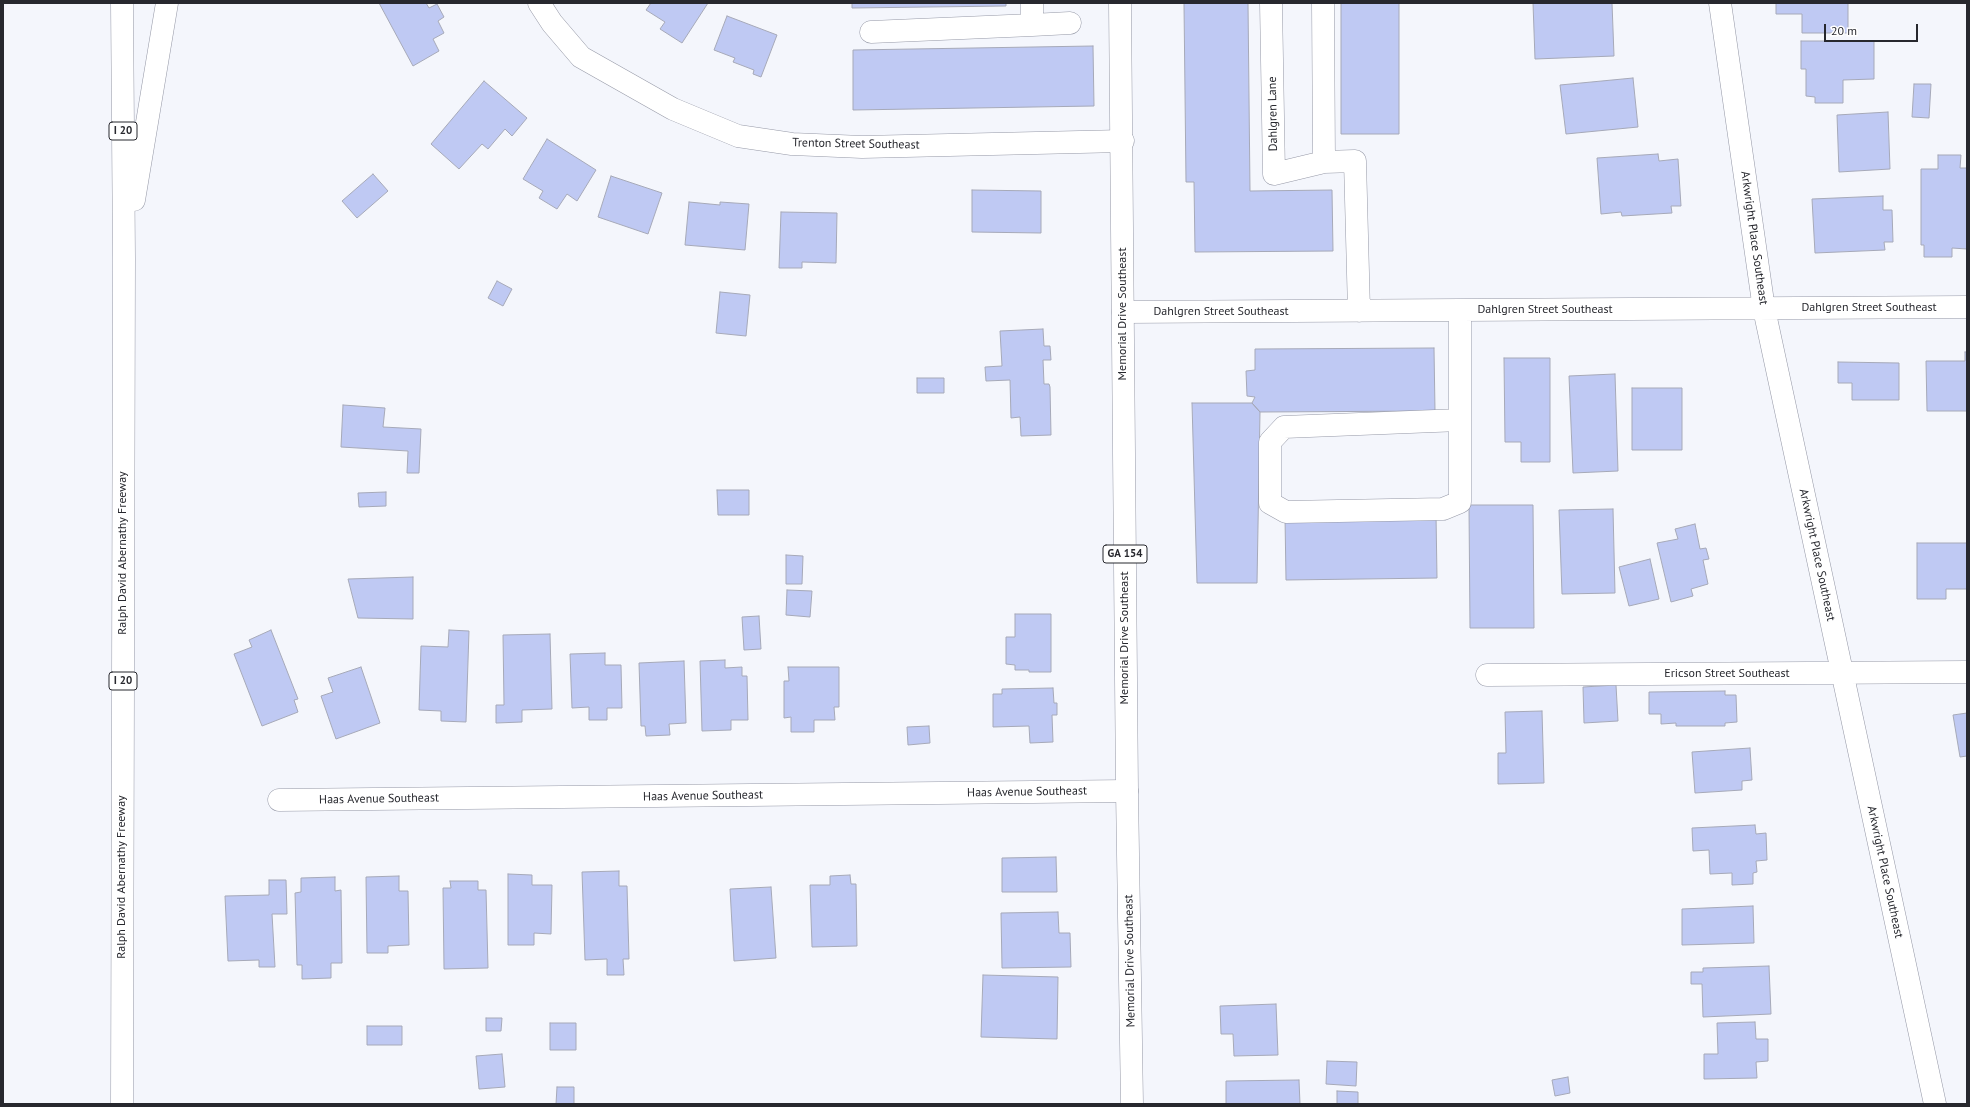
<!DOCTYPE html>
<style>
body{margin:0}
#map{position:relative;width:1970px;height:1107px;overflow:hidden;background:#f4f6fc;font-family:"PT Sans",sans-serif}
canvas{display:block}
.frame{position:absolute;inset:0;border:4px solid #27282e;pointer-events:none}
.scale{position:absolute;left:1824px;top:24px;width:94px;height:18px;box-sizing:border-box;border:2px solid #27282e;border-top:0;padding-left:5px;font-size:12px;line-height:14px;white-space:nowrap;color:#27282e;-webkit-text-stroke:3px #fff;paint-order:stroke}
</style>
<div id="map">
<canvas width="1970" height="1107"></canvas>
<div class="frame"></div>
<div class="scale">20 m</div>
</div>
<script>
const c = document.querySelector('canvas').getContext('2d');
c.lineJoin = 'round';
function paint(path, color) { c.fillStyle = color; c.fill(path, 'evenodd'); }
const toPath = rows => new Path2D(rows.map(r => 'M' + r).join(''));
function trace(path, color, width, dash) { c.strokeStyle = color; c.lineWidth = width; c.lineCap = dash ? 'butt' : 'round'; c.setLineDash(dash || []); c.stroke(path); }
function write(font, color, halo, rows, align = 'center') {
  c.font = font + ' "PT Sans",sans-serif'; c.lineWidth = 3; c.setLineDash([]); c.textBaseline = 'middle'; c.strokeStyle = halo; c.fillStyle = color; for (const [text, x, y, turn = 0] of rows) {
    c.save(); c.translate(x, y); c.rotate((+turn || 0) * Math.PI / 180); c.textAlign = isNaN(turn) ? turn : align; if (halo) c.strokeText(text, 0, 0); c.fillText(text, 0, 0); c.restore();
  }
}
const building = toPath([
 [379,3,426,3,429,8,437,4,444,17,438,21,444,33,433,39,439,51,413,66,379,3],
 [651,3,708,3,682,43,660,29,665,22,646,10,651,3],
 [852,3,1006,3,1006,6,852,8,852,3],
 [1184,3,1248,3,1250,191,1332,190,1333,251,1195,252,1194,182,1186,182,1184,3],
 [1341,3,1399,3,1399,134,1341,134,1341,3],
 [1533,3,1612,3,1614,56,1535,59,1533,3],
 [1776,3,1848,3,1848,33,1802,33,1802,14,1776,14,1776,3],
 [727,16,777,35,761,77,753,74,754,70,733,62,735,58,714,50,727,16],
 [1801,41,1874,41,1874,79,1843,80,1843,103,1815,103,1815,97,1806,96,1806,69,1801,69,1801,41],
 [1093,46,1094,106,853,110,853,50,1093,46],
 [1633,78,1638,127,1566,134,1560,85,1633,78],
 [484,81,527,118,512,136,505,129,488,149,482,144,459,169,431,144,484,81],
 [1914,84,1931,84,1929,118,1912,117,1914,84],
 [1888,112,1890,169,1839,172,1837,115,1888,112],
 [547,139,596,170,577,201,567,194,557,209,539,198,543,191,523,179,547,139],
 [1658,154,1659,161,1678,159,1681,206,1671,206,1672,213,1622,216,1621,212,1601,214,1597,158,1658,154],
 [1938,155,1961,155,1960,168,1967,168,1967,249,1952,248,1952,257,1924,257,1924,245,1921,245,1921,169,1938,169,1938,155],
 [373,174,388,191,357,218,342,201,373,174],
 [611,176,662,193,648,234,598,217,611,176],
 [972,190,1041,191,1041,233,972,232,972,190],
 [1883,196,1883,210,1892,210,1893,242,1884,242,1885,250,1815,253,1812,199,1883,196],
 [689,202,720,205,720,202,749,204,745,250,685,245,689,202],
 [781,212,837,213,836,263,802,262,802,268,779,268,781,212],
 [497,281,512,289,503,306,488,298,497,281],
 [720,292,750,295,746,336,716,333,720,292],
 [1043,329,1044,346,1050,346,1051,360,1043,360,1044,384,1049,384,1050,387,1051,435,1021,436,1020,417,1011,418,1010,380,986,381,985,367,1002,366,1000,331,1043,329],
 [1434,348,1435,411,1260,412,1252,403,1255,397,1247,396,1246,371,1255,370,1255,349,1434,348],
 [1965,352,1967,352,1967,411,1927,411,1926,361,1965,361,1965,352],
 [1504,358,1550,358,1550,462,1521,462,1521,442,1505,442,1504,358],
 [1838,362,1899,363,1899,400,1852,400,1852,383,1838,383,1838,362],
 [1615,374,1618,471,1573,473,1569,376,1615,374],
 [917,378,944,378,944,393,917,393,917,378],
 [1632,388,1682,388,1682,450,1632,450,1632,388],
 [1192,403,1252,403,1260,412,1257,583,1197,583,1192,403],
 [343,405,385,408,383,427,421,429,419,473,407,473,408,451,341,447,343,405],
 [717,490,749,490,749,515,718,515,717,490],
 [386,492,386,506,359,507,358,493,386,492],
 [1469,505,1533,505,1534,628,1470,628,1469,505],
 [1613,509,1615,593,1562,594,1559,510,1613,509],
 [1436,514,1437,578,1286,580,1285,517,1436,514],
 [1695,524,1700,549,1706,548,1709,559,1703,560,1708,584,1691,589,1693,596,1671,602,1657,543,1678,539,1675,529,1695,524],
 [1917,543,1967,543,1967,589,1946,589,1946,599,1917,599,1917,543],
 [786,555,803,556,802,584,786,584,786,555],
 [1650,559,1659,599,1629,606,1619,567,1650,559],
 [413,577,413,619,358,618,348,579,413,577],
 [787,590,812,591,810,617,786,615,787,590],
 [1015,614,1051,614,1051,672,1029,672,1029,670,1015,670,1015,665,1006,664,1006,637,1015,637,1015,614],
 [759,616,761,649,744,650,742,617,759,616],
 [271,630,298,699,294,700,298,712,262,726,234,654,252,647,249,640,271,630],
 [449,630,469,631,466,722,441,721,441,711,419,710,421,646,448,647,449,630],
 [550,634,552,709,522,710,522,722,496,723,496,705,504,705,503,635,550,634],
 [605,653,605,665,621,665,622,708,607,708,607,720,589,720,589,707,572,708,570,654,605,653],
 [725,660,725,668,742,667,742,676,747,676,748,720,731,720,731,730,702,731,700,661,725,660],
 [684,661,686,723,669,724,670,735,646,736,645,726,641,726,639,663,684,661],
 [361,667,380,723,336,739,321,696,333,692,328,678,361,667],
 [788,667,839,667,839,707,834,707,835,720,814,720,814,732,791,732,791,717,784,718,784,681,789,681,788,667],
 [1616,685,1618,721,1584,723,1583,687,1616,685],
 [1053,688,1054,703,1057,703,1057,715,1052,715,1053,742,1030,743,1029,726,993,727,993,694,1002,694,1002,689,1053,688],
 [1725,691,1725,695,1736,695,1737,722,1725,723,1725,726,1676,726,1676,723,1661,724,1661,714,1649,714,1649,692,1725,691],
 [1542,711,1544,783,1498,784,1498,753,1506,753,1505,712,1542,711],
 [1967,713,1967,756,1960,757,1953,715,1967,713],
 [929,726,930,743,908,745,907,727,929,726],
 [1750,748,1752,780,1742,781,1742,790,1695,793,1692,752,1750,748],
 [1755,825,1756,834,1766,833,1767,860,1756,861,1757,872,1753,873,1753,884,1732,885,1732,873,1710,874,1709,850,1693,851,1692,828,1755,825],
 [1056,857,1057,892,1002,892,1002,858,1056,857],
 [619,871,619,886,627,886,629,959,623,959,624,975,607,975,607,959,585,960,582,872,619,871],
 [508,874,532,875,532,885,552,885,551,934,534,933,534,945,508,945,508,874],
 [850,875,851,884,856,884,857,946,812,947,810,885,830,885,830,876,850,875],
 [399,876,399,891,408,891,409,945,388,946,388,953,367,953,366,877,399,876],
 [335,877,335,891,341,890,342,963,331,963,331,978,302,979,302,965,297,965,295,893,301,892,301,878,335,877],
 [269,880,286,880,287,914,272,914,275,967,259,967,259,960,228,961,225,896,269,895,269,880],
 [450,881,478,881,478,890,486,890,488,968,444,969,443,888,451,888,450,881],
 [771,887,776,958,734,961,730,889,771,887],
 [1753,906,1754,943,1682,945,1682,909,1753,906],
 [1058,912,1059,933,1070,933,1071,967,1002,968,1001,913,1058,912],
 [1769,966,1771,1014,1703,1017,1702,984,1691,984,1691,972,1703,972,1703,968,1769,966],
 [983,975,1058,977,1057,1039,981,1037,983,975],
 [1276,1004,1278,1055,1234,1056,1233,1034,1221,1034,1220,1006,1276,1004],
 [486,1018,502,1018,501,1031,486,1031,486,1018],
 [1755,1022,1756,1039,1768,1039,1768,1061,1756,1062,1757,1078,1704,1079,1704,1054,1718,1054,1717,1023,1755,1022],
 [550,1023,576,1023,576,1050,550,1050,550,1023],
 [367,1026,402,1026,402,1045,367,1045,367,1026],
 [502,1054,505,1087,479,1089,476,1056,502,1054],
 [1327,1061,1357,1062,1356,1086,1326,1084,1327,1061],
 [1568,1077,1570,1093,1555,1096,1552,1080,1568,1077],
 [1299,1080,1300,1104,1226,1104,1226,1081,1299,1080],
 [557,1087,574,1087,574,1104,556,1104,557,1087],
 [1337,1091,1358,1092,1358,1104,1337,1104,1337,1091]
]);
paint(building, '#bfc9f3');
trace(building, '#a6a9b8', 1);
const minor = toPath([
 [539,3,552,23,581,57,673,109,738,136,792,144,862,147,1123,141],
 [1032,3,1032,25,1070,23],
 [1271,3,1274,174,1324,162],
 [1323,3,1324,162,1355,161,1359,311],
 [1720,3,1764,309,1935,1104],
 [871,32,1032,25],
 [1123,312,1967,307],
 [1460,420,1284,427,1270,442,1270,503,1286,512,1443,509,1460,502,1460,311],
 [1487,675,1967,672],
 [279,800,1127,791]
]);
const major = toPath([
 [1120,3,1127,791,1132,1104]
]);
const highway = toPath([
 [134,200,167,3],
 [122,1104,124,259,122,3]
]);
trace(minor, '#9699a7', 23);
trace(major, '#9699a7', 23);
trace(highway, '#9699a7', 23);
trace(minor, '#fff', 22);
trace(major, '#fff', 22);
trace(highway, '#fff', 22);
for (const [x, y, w] of [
 [123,131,28],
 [1125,554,44],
 [123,681,28]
]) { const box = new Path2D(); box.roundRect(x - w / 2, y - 9, w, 18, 3); c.fillStyle = '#fff'; c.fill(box); trace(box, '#27282e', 1); }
write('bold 11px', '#27282e', null, [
 ["I 20",123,131],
 ["GA 154",1125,554],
 ["I 20",123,681]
]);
write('12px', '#27282e', '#fff', [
 ["Dahlgren Lane",1273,114,-91],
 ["Trenton Street Southeast",856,144,1],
 ["Arkwright Place Southeast",1754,238,82],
 ["Dahlgren Street Southeast",1869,308],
 ["Dahlgren Street Southeast",1545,310],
 ["Dahlgren Street Southeast",1221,312],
 ["Memorial Drive Southeast",1123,314,-90],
 ["Ralph David Abernathy Freeway",123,553,-90],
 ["Arkwright Place Southeast",1817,555,78],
 ["Memorial Drive Southeast",1125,638,-90],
 ["Ericson Street Southeast",1727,674],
 ["Haas Avenue Southeast",1027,792,-1],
 ["Haas Avenue Southeast",703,796,-1],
 ["Haas Avenue Southeast",379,799,-1],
 ["Arkwright Place Southeast",1885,872,78],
 ["Ralph David Abernathy Freeway",122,877,-90],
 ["Memorial Drive Southeast",1130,961,-91]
]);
</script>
